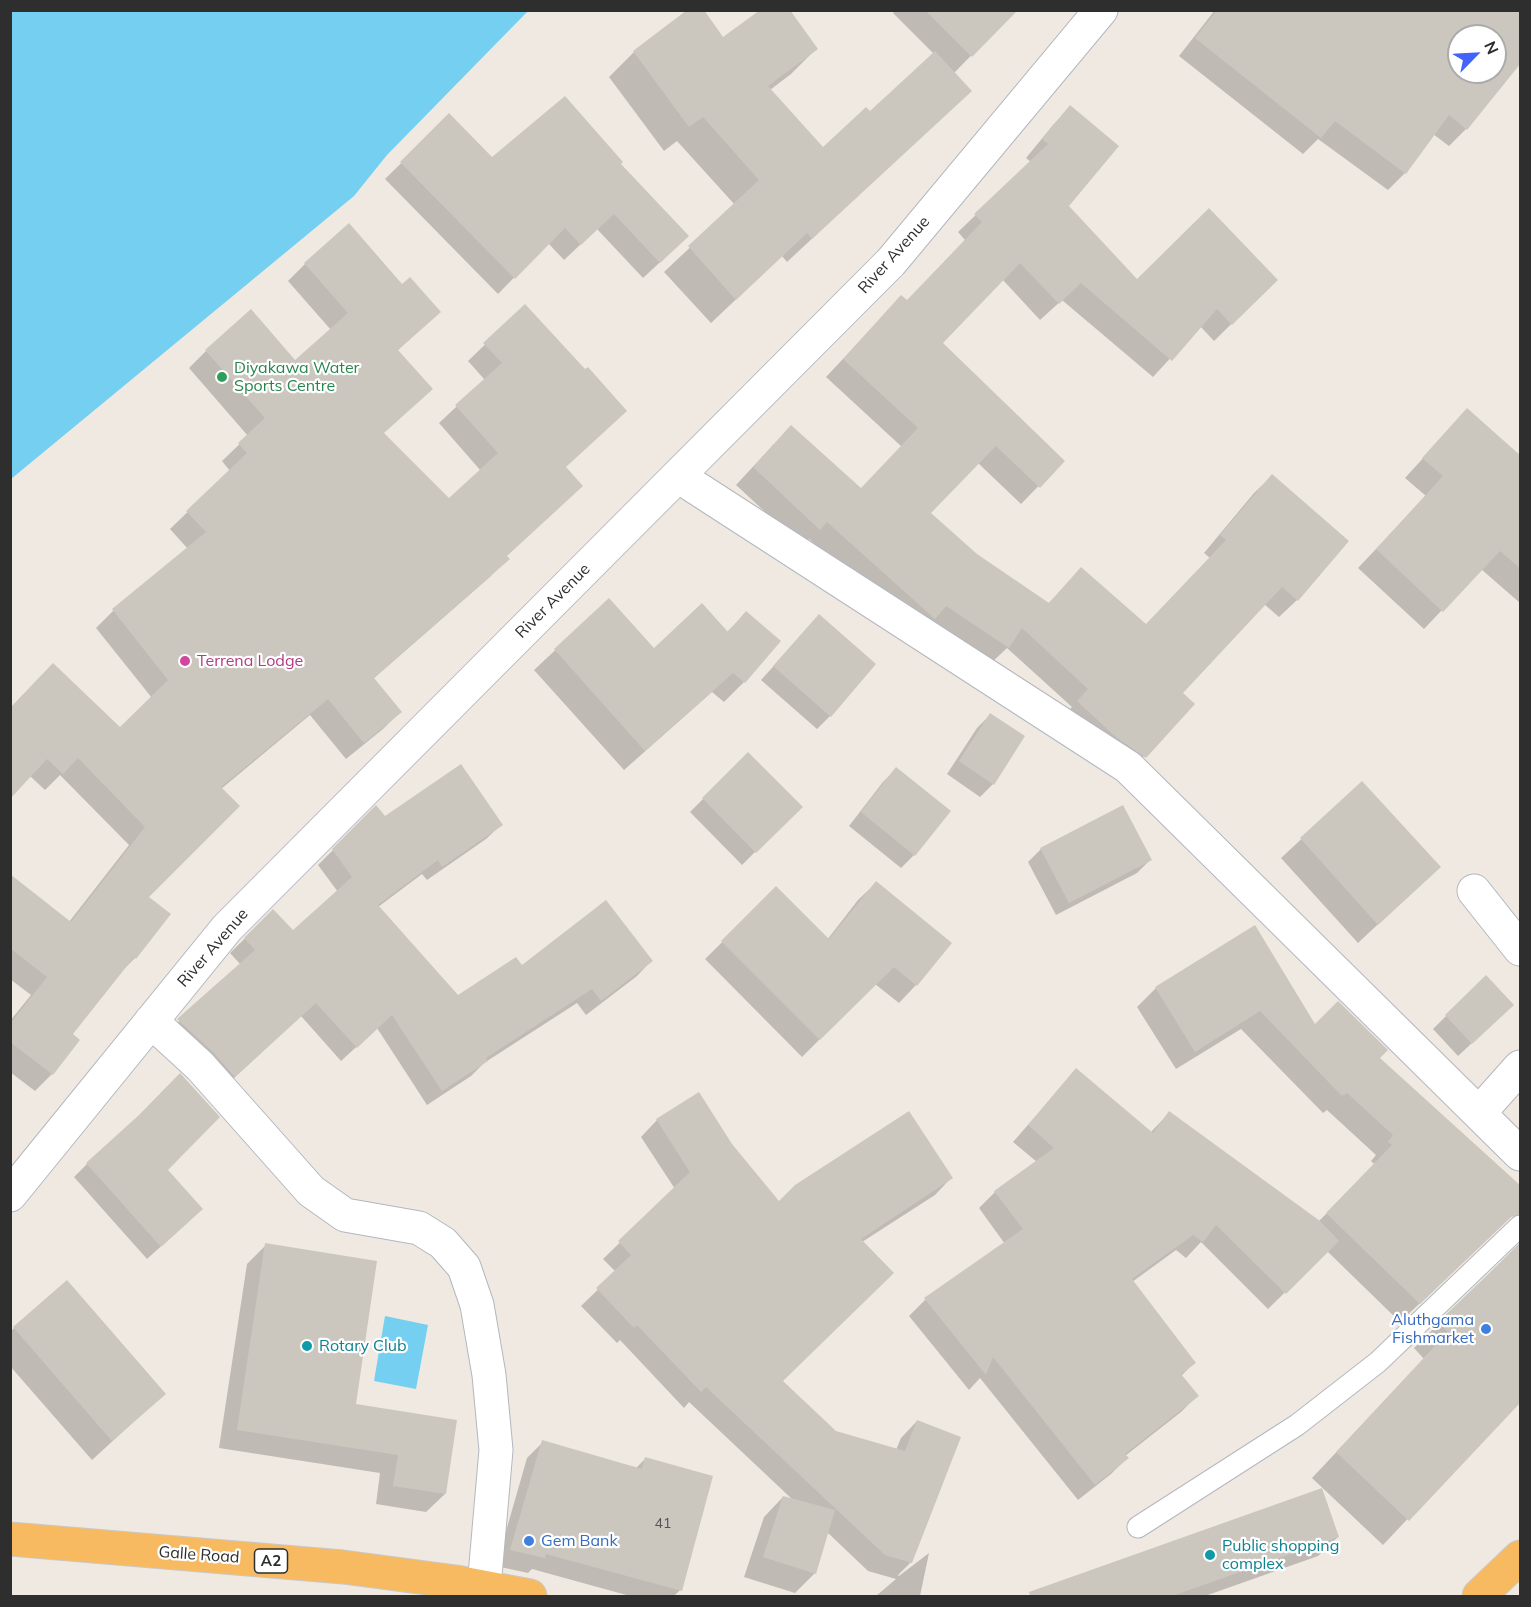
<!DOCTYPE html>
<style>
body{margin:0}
#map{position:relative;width:1531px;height:1607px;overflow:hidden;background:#efe9e1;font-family:Mulish,sans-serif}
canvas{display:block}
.frame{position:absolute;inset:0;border:12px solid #2e2e2e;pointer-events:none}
.north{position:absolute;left:1447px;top:24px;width:60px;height:60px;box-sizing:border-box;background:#fff;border:2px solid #ababab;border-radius:50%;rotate:66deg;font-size:16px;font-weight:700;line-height:24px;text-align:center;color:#2e2e2e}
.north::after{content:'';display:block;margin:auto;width:21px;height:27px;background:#4264fb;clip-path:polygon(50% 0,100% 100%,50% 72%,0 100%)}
</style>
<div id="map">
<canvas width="1531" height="1607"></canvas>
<div class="frame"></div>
<div class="north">N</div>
</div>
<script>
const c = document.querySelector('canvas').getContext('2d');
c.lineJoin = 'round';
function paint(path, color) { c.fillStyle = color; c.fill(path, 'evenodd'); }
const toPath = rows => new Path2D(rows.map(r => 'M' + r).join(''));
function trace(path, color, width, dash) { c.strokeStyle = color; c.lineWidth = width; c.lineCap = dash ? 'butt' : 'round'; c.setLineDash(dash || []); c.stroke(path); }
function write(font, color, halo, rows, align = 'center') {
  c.font = font + ' Mulish,sans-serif'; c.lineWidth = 4.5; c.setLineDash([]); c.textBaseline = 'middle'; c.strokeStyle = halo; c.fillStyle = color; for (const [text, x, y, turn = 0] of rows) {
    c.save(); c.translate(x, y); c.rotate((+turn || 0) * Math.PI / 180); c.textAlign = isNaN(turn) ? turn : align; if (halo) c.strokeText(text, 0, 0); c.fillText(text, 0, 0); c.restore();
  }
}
paint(toPath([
 [11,10,528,10,528,11,387,155,354,196,11,479],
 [385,1316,428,1325,416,1389,374,1381]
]), '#75cff0');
paint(toPath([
 [690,10,723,40,816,49,791,74,770,90,823,149,870,114,934,54,893,13,896,10,1016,10,954,73,970,91,787,262,782,256,711,323,664,272,735,205,677,141,664,151,609,77,634,52],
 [1215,10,1520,10,1520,61,1466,129,1449,146,1433,134,1405,173,1388,190,1318,139,1303,154,1179,56],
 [1459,36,1495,36,1495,72,1459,72],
 [1070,107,1067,206,1137,281,1276,280,1214,341,1200,326,1153,377,1062,300,1040,320,1002,279,941,343,1063,461,1021,504,978,463,929,513,976,555,1048,604,1081,569,1145,626,1210,558,1204,553,1254,493,1272,476,1297,600,1279,617,1264,604,1181,693,1193,704,1127,774,1061,719,1072,707,1007,648,990,664,917,635,809,539,802,546,736,485,774,444,861,490,902,447,826,377,901,297,907,302,965,240,958,232,1031,162,1026,158,1053,125],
 [449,116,492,159,619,164,671,252,643,278,597,229,564,260,548,243,498,294,385,179],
 [305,264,402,286,439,312,397,351,383,434,449,500,481,471,439,423,485,380,468,361,525,306,564,468,491,576,373,679,400,712,383,729,346,759,310,715,221,789,147,898,135,958,119,974,71,1034,52,1074,35,1091,10,1072,10,1021,31,995,10,979,10,876,69,922,129,845,60,775,45,790,30,776,10,709,120,729,152,698,96,628,113,611,188,549,170,529,230,471,222,461,248,436,189,368,206,351,295,362,331,330,288,281],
 [1467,410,1520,458,1520,603,1481,569,1424,629,1358,568,1426,496,1405,478],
 [609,600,654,650,727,632,746,613,744,682,724,702,712,692,624,770,534,670],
 [819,616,830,716,817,729,761,680],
 [990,715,993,784,980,797,947,774,977,728],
 [748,754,800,807,742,865,690,812],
 [896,769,949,811,914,855,901,868,849,826,883,782],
 [1362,783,1439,867,1358,943,1281,858],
 [376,807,385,818,501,825,486,839,427,880,422,874,378,907,458,997,521,967,651,961,637,976,586,1015,577,1003,484,1063,471,1076,427,1105,377,1028,341,1061,301,1016,220,1091,164,1035,241,965,230,953,273,911,293,932,338,892,318,865],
 [1041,849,1150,860,1137,873,1056,915,1028,862],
 [876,883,950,943,916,985,899,1003,875,984,802,1057,705,959,776,889,827,940,858,900],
 [1254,928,1315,1026,1378,1058,1514,1214,1400,1322,1327,1251,1268,1309,1201,1242,1186,1258,1176,1250,1132,1282,1194,1363,1181,1376,1197,1396,1181,1412,1125,1456,1127,1458,1111,1474,1078,1500,980,1378,969,1390,909,1316,925,1300,1005,1244,979,1208,995,1192,1037,1162,1013,1142,1076,1070,1150,1133,1169,1113,1318,1222,1375,1165,1371,1161,1376,1155,1327,1110,1323,1113,1241,1029,1176,1069,1137,1007,1156,988],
 [1446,1016,1499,1018,1458,1056,1433,1029],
 [657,1120,731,1145,778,1203,951,1178,935,1195,862,1242,781,1381,835,1432,896,1450,901,1438,917,1421,911,1562,898,1575,899,1576,929,1553,920,1596,876,1596,896,1579,868,1571,827,1532,815,1573,795,1593,744,1577,764,1517,783,1497,793,1500,689,1402,684,1408,620,1340,617,1343,581,1306,616,1272,603,1259,675,1189,641,1137],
 [87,1164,166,1170,188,1222,147,1259,74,1177],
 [1520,1243,1520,1400,1383,1545,1312,1478,1424,1359,1414,1348],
 [266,1245,354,1406,445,1494,426,1512,376,1504,380,1473,219,1448,247,1264],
 [14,1328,164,1394,92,1460,10,1366,10,1332],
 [543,1442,635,1469,645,1459,680,1590,674,1596,630,1596,532,1569,528,1573,496,1566,527,1458],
 [1338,1537,1318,1556,1205,1596,1063,1596,1062,1594]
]), '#0003');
paint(toPath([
 [687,10,704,10,723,37,760,10,790,10,818,49,768,86,823,147,866,107,870,111,935,51,972,91,812,239,807,233,736,300,688,246,759,180,703,117,689,127,633,51],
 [925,10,1018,10,972,57],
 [1217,10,1521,10,1521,63,1467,130,1449,115,1406,174,1335,121,1321,138,1195,38],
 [1459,36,1495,36,1495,72,1459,72],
 [565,96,623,162,621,164,689,236,660,263,614,214,581,245,565,228,515,279,400,162,449,113,492,157],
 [1070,105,1119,146,1069,206,1137,279,1209,208,1278,280,1232,325,1217,309,1172,361,1081,283,1059,304,1020,263,943,343,1065,461,1040,488,996,446,931,513,977,554,1049,603,1081,567,1146,624,1226,540,1220,535,1272,474,1349,541,1298,601,1282,587,1183,693,1195,704,1146,758,1117,738,1077,701,1088,689,1022,628,1009,648,946,606,935,619,827,522,820,530,753,467,791,425,861,488,918,428,843,359,901,295,907,300,982,222,974,214,1048,144,1042,139],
 [349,223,402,284,410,277,441,312,398,350,433,389,384,433,449,498,498,453,455,405,502,363,483,343,525,304,585,369,588,367,627,411,566,467,583,486,507,556,510,559,374,678,402,712,364,743,328,699,221,787,240,806,149,897,171,914,136,959,134,957,73,1034,80,1040,53,1075,10,1042,10,1024,47,977,10,948,10,874,71,922,145,827,78,758,63,774,47,759,10,799,10,708,53,663,120,727,168,680,112,609,206,532,186,511,247,453,238,443,265,418,205,350,251,309,295,360,348,313,304,263],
 [1467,408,1521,456,1521,569,1500,551,1443,612,1376,549,1443,476,1422,458],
 [609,598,654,648,702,603,728,632,746,611,781,641,745,683,733,673,645,751,554,649],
 [819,614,876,664,831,717,773,666],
 [990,713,1025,736,994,785,959,761],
 [748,752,803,807,756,853,702,798],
 [461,764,503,825,442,867,438,860,378,905,458,995,516,957,522,965,606,900,653,961,601,1001,592,989,486,1058,488,1061,442,1091,392,1015,357,1048,316,1003,235,1077,213,1052,177,1019,255,950,244,938,273,909,293,930,352,877,332,849,376,805,385,816],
 [896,767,951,811,915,856,861,812],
 [1362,781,1441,867,1378,925,1300,838],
 [1123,805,1152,860,1069,903,1040,848],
 [876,881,952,943,917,986,894,967,820,1040,721,941,776,886,829,939],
 [1255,925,1315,1024,1338,1001,1388,1050,1380,1058,1521,1186,1521,1214,1511,1217,1420,1304,1326,1213,1392,1145,1388,1142,1393,1135,1347,1093,1342,1096,1260,1011,1195,1052,1155,987],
 [1486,975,1514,1005,1472,1044,1445,1015],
 [1076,1068,1153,1133,1169,1111,1320,1221,1339,1241,1286,1294,1216,1225,1203,1242,1193,1235,1132,1279,1196,1363,1181,1374,1199,1396,1125,1454,1129,1458,1095,1485,993,1357,986,1375,924,1298,1023,1229,994,1191,1054,1148,1028,1125],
 [180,1073,220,1117,168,1170,203,1209,161,1247,86,1163,139,1115],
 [699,1092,732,1144,779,1201,795,1185,909,1111,953,1178,861,1239,894,1273,783,1381,836,1431,905,1451,917,1420,961,1437,912,1563,885,1555,706,1387,701,1392,637,1325,634,1328,596,1288,631,1255,618,1241,690,1172,656,1119],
 [265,1243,377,1261,356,1404,457,1420,446,1494,393,1486,398,1455,237,1430],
 [1521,1243,1521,1402,1409,1521,1336,1452,1448,1332,1438,1322],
 [67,1280,166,1394,112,1441,13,1327],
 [542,1440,642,1469,645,1457,713,1476,682,1591,546,1554,545,1558,510,1550],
 [1322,1488,1339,1537,1172,1596,1030,1596,1029,1592],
 [783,1496,835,1510,816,1574,763,1557]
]), '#cbc7bf');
const service = toPath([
 [1138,1527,1297,1425,1378,1362,1520,1226]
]);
const minor = toPath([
 [678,476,1128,767,1520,1154],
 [1474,891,1520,949],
 [151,1021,200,1066,311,1191,345,1215,419,1228,443,1243,464,1267,477,1305,489,1375,496,1450,484,1587],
 [1479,1113,1520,1067],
 [10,1195,227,928,891,262,1101,10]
]);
const trunk = toPath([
 [10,1539,343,1567,456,1582,530,1596],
 [1479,1596,1520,1557]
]);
trace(service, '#b4b7c1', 23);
trace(minor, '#b4b7c1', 35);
trace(trunk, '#c9c9c9', 35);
trace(service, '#fff', 21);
trace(minor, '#fff', 33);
trace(trunk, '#f8ba60', 33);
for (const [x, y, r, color] of [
 [222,377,6,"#2e9e5b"],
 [185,661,6,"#d1479c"],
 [1486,1329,6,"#3f7fe0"],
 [307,1346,6,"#0f9aa8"],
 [529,1541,6,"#3f7fe0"],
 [1210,1555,6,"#0f9aa8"]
]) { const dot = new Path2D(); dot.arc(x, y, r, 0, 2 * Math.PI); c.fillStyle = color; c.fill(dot); trace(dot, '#fff', 2); }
write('14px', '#555452', null, [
 ["41",663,1524]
]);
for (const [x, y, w] of [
 [271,1561,33]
]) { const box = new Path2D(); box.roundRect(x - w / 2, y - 12, w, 24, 4.5); c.fillStyle = '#fff'; c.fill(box); trace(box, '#2e2e2e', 1.5); }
write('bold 15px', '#2e2e2e', null, [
 ["A2",271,1561]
]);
write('16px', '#2e2e2e', '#fff', [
 ["River Avenue",894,255,-48],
 ["River Avenue",553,601,-45],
 ["River Avenue",213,948,-49],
 ["Galle Road",199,1555,4]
]);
write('16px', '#27864d', '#fff', [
 ["Diyakawa Water",234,368],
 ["Sports Centre",234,386]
], 'left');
write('16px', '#b23c85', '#fff', [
 ["Terrena Lodge",197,661]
], 'left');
write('16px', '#366cbe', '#fff', [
 ["Aluthgama",1474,1320],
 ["Fishmarket",1474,1338],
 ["Gem Bank",541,1541,"left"]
], 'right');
write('16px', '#0d838f', '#fff', [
 ["Rotary Club",319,1346],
 ["Public shopping",1222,1546],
 ["complex",1222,1564]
], 'left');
</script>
